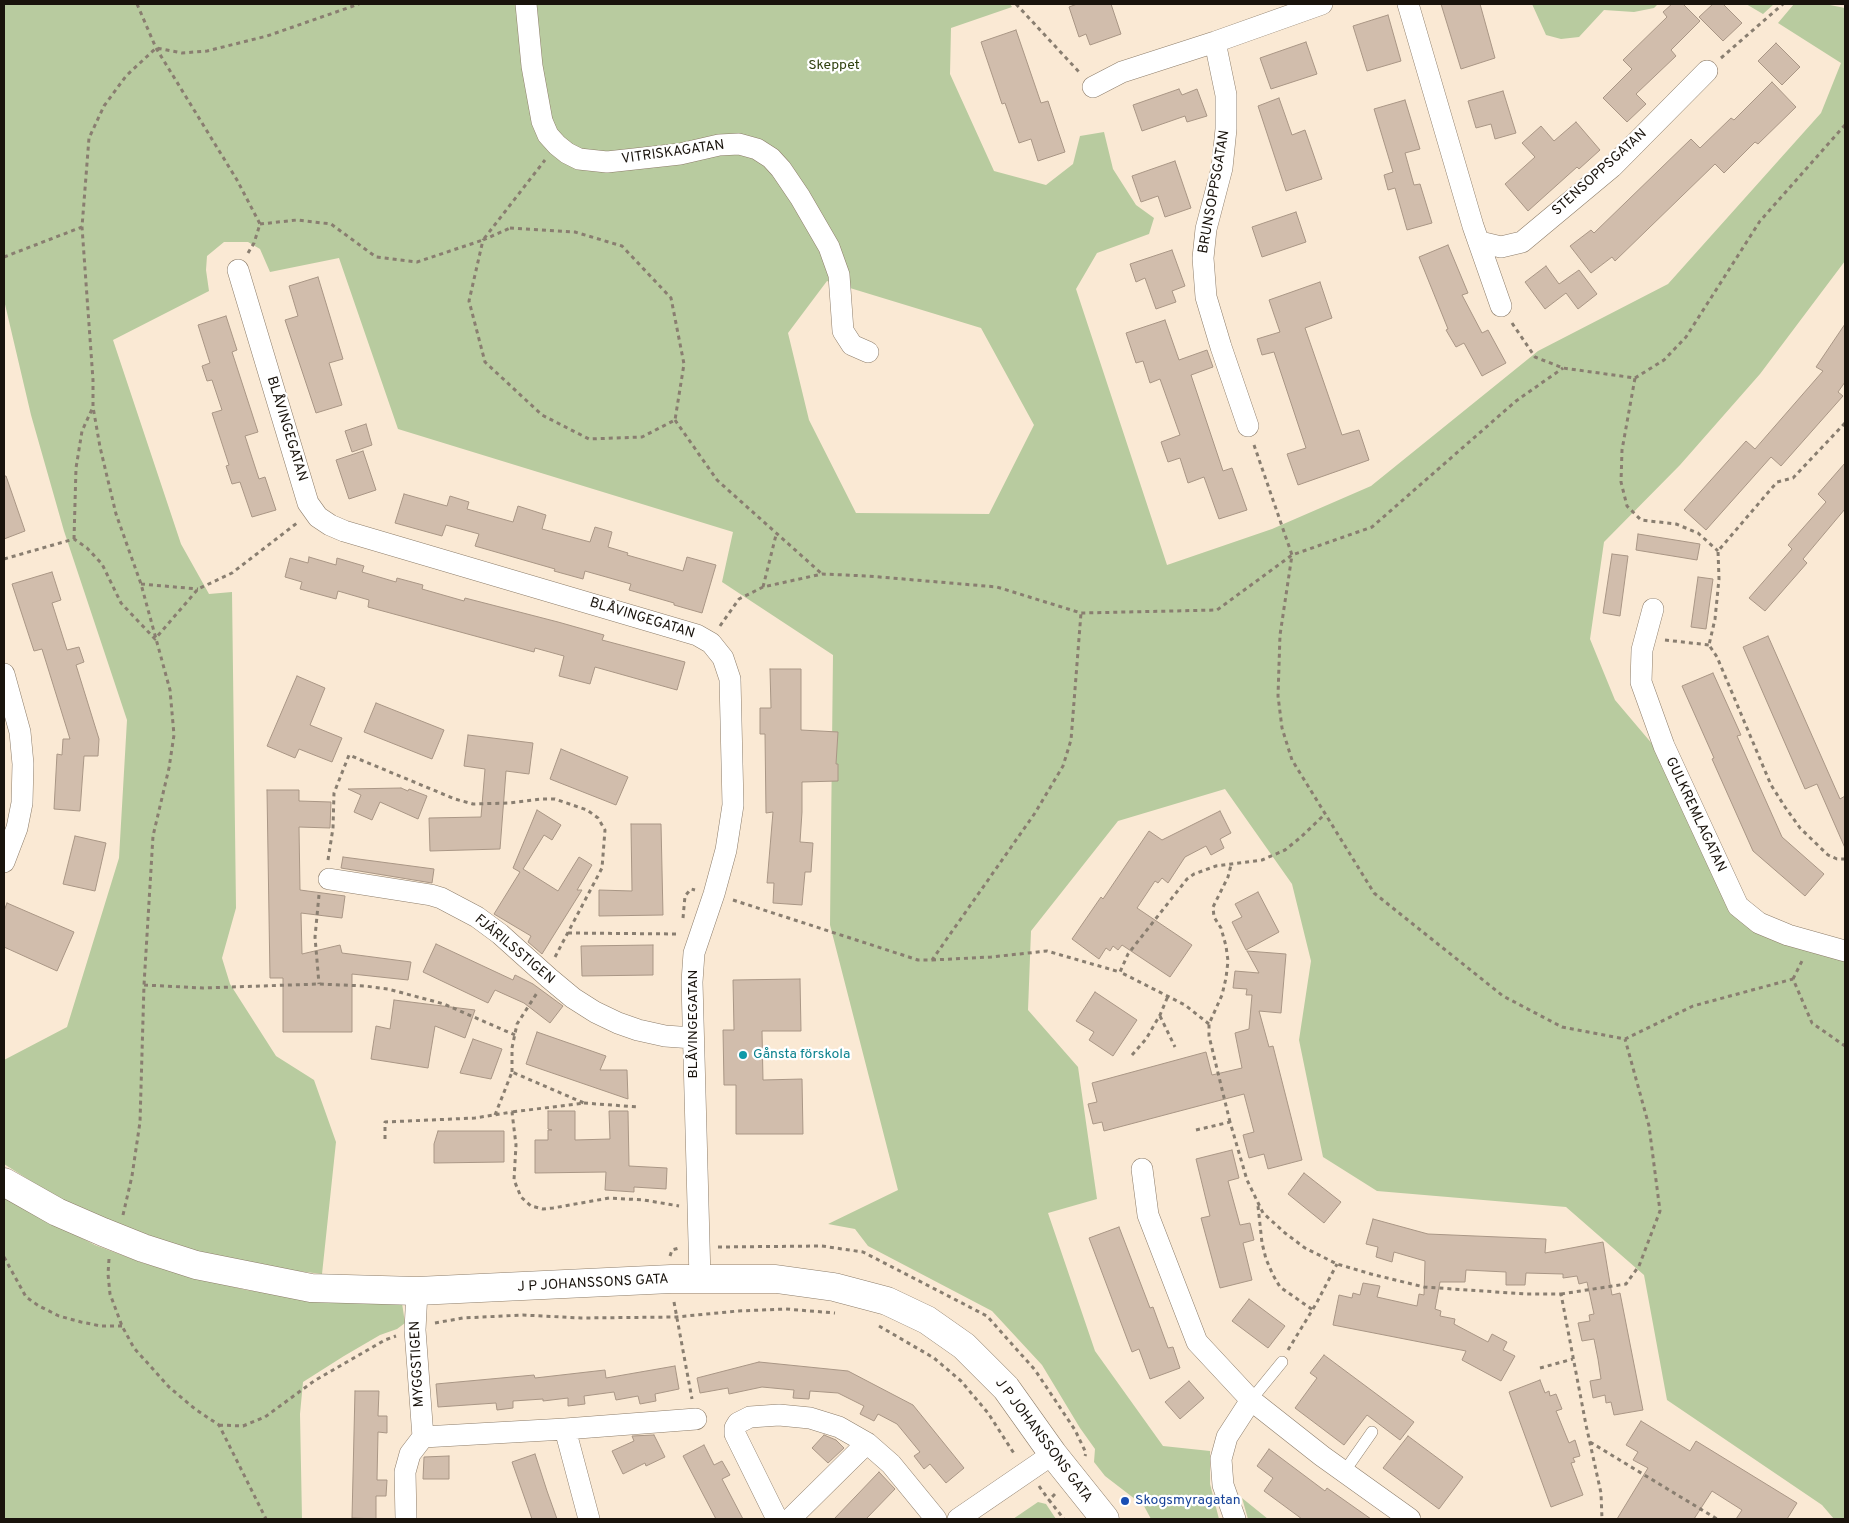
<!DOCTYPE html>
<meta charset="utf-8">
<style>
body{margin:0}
#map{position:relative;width:1849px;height:1523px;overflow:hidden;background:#fae9d4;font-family:Overpass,sans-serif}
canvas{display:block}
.frame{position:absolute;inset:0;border:5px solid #19130c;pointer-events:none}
</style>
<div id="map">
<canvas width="1849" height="1523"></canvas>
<div class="frame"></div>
</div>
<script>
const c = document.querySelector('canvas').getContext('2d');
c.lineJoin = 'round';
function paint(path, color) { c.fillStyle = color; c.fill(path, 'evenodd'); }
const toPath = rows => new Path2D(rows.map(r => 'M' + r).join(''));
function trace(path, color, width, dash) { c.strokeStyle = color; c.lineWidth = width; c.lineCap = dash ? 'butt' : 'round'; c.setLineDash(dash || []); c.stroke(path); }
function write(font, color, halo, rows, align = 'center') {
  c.font = font + ' Overpass,sans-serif'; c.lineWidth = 4.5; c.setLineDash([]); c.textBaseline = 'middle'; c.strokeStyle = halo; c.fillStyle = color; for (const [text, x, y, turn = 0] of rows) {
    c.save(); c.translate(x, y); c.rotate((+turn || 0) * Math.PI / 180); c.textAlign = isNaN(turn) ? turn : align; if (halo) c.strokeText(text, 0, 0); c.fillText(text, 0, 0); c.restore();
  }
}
paint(toPath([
 [4,4,1010,4,1012,7,951,28,950,74,994,171,1046,185,1073,164,1080,136,1104,132,1113,169,1136,205,1154,218,1149,234,1097,253,1076,289,1167,565,1272,529,1371,486,1538,351,1668,284,1821,113,1841,63,1778,23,1794,4,1825,4,1845,8,1845,261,1760,374,1680,465,1604,542,1590,639,1615,700,1659,752,1733,910,1845,957,1845,1519,1834,1519,1822,1505,1667,1400,1644,1275,1566,1207,1377,1191,1323,1157,1299,1040,1311,961,1292,884,1225,789,1118,821,1031,931,1028,1010,1078,1067,1097,1199,1048,1213,1095,1351,1163,1446,1210,1451,1210,1484,1219,1519,1151,1519,1144,1506,1105,1476,1094,1462,1095,1449,1080,1428,1042,1365,992,1311,868,1246,855,1229,828,1224,898,1190,830,925,833,655,722,582,733,532,398,429,339,258,270,272,260,249,248,242,224,242,207,256,206,270,209,291,113,340,181,544,209,594,232,592,236,908,222,958,230,984,276,1056,314,1080,336,1142,322,1274,249,1265,149,1238,64,1202,4,1164,4,1060,67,1027,119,858,127,720,64,531,31,415,4,300],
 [827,281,981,328,1034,425,989,514,856,513,809,420,788,333],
 [1532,4,1658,4,1654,8,1634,12,1604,10,1579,37,1561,39,1546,35],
 [1746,4,1774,4,1763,14],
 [4,1198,95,1245,143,1263,193,1277,246,1290,308,1298,402,1303,405,1323,397,1329,380,1335,344,1356,303,1382,300,1414,302,1519,4,1519],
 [1242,1498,1268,1519,1248,1519],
 [1038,1502,1046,1504,1056,1519,1013,1519]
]), '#b8cb9f');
const building = toPath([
 [1077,4,1111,4,1121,34,1090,45,1086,34,1079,37,1069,7,1077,4],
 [1441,4,1480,4,1495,58,1461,69,1441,4],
 [1672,4,1683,4,1700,21,1671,50,1676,56,1636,94,1646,104,1627,122,1603,98,1632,69,1623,60,1667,17,1663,12,1672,4],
 [1713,4,1723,4,1742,23,1723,41,1699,17,1713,4],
 [1388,15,1401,61,1367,71,1353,26,1388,15],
 [1016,30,1041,103,1048,101,1065,152,1038,161,1031,139,1019,143,1005,103,1002,104,981,42,1016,30],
 [1306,42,1317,74,1271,89,1260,58,1306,42],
 [1776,43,1800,67,1782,85,1758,61,1776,43],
 [1772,82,1796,107,1758,144,1755,142,1724,173,1715,164,1615,261,1612,257,1591,273,1570,246,1591,230,1594,233,1691,139,1700,148,1731,118,1734,120,1772,82],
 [1179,89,1182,95,1197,89,1207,116,1187,122,1185,116,1142,131,1133,105,1179,89],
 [1503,91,1516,133,1495,139,1491,124,1476,128,1468,101,1503,91],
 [1279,98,1292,135,1305,130,1322,179,1286,191,1258,106,1279,98],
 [1405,100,1420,149,1405,153,1414,185,1420,184,1432,223,1407,230,1395,188,1388,190,1384,175,1393,172,1374,109,1405,100],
 [1576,122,1600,150,1579,169,1577,167,1528,211,1505,184,1535,157,1522,143,1541,126,1554,141,1576,122],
 [1175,161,1191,208,1165,217,1158,196,1141,202,1132,176,1175,161],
 [1296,212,1306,242,1262,257,1252,227,1296,212],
 [1448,245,1468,293,1462,295,1482,333,1488,330,1506,363,1482,376,1464,343,1456,347,1446,330,1448,329,1419,257,1448,245],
 [1172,250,1185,286,1172,291,1176,302,1156,309,1145,278,1136,282,1130,264,1172,250],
 [1546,266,1559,284,1579,270,1597,294,1578,309,1566,293,1545,309,1525,282,1546,266],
 [318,277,343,359,329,363,342,405,316,413,285,320,298,316,289,286,318,277],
 [1320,282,1332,318,1305,328,1342,435,1359,430,1369,460,1298,485,1287,454,1306,448,1274,352,1262,355,1257,339,1280,332,1269,300,1320,282],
 [226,316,237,350,232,352,258,432,245,436,259,479,265,477,276,510,252,517,240,482,232,484,226,466,229,465,212,413,222,410,212,380,207,381,202,366,210,363,198,325,226,316],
 [1165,320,1179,360,1207,350,1213,367,1191,375,1223,471,1232,468,1247,510,1219,519,1204,477,1188,483,1180,458,1168,462,1161,442,1180,435,1160,379,1150,383,1143,361,1136,363,1126,333,1165,320],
 [1845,324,1845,382,1838,392,1843,396,1781,466,1771,457,1706,530,1684,510,1746,441,1755,449,1823,371,1816,367,1845,324],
 [366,424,372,445,352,452,345,431,366,424],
 [363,451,376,490,349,499,336,460,363,451],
 [1845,463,1845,509,1803,559,1807,563,1765,611,1749,598,1792,549,1788,545,1826,502,1818,494,1845,463],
 [4,476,6,476,25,531,4,539,4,476],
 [404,494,447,506,450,496,469,502,467,509,513,522,518,506,546,515,542,529,590,542,595,527,612,532,608,547,628,553,627,555,683,571,687,557,716,565,702,613,674,605,674,603,629,590,631,584,585,571,583,579,554,571,555,569,475,546,479,534,446,525,442,536,395,523,404,494],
 [1638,534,1700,544,1697,560,1636,550,1638,534],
 [1612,554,1628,556,1620,616,1603,613,1612,554],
 [309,557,336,565,337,558,364,566,362,572,396,582,397,578,423,585,422,589,464,601,465,598,558,622,604,635,602,640,685,662,677,690,595,667,590,684,559,676,564,656,535,648,534,652,368,607,369,600,338,591,336,599,300,589,302,582,285,577,290,558,308,563,309,557],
 [52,572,61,600,52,603,67,650,79,647,84,662,76,665,99,739,98,756,84,756,80,811,54,809,57,754,62,755,63,739,70,739,42,649,34,651,12,584,52,572],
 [1698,577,1713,579,1706,629,1691,627,1698,577],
 [1768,636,1840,799,1845,796,1845,848,1817,784,1805,789,1743,647,1768,636],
 [770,669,801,669,801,730,838,732,836,764,838,764,838,781,802,782,802,812,800,842,813,843,811,872,805,872,802,905,773,903,774,883,767,883,773,812,766,813,765,734,760,734,760,708,771,708,770,669],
 [1713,673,1741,735,1737,736,1782,837,1824,874,1805,896,1753,851,1712,759,1714,758,1682,686,1713,673],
 [297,676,325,688,310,725,342,738,332,762,299,749,295,758,267,746,297,676],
 [376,703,444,730,432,759,364,732,376,703],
 [468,735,533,743,529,774,506,771,500,849,430,851,429,818,481,817,485,769,464,766,468,735],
 [561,749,628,777,616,805,550,779,561,749],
 [401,788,408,791,409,789,427,796,418,819,380,802,372,820,354,812,361,795,348,789,401,788],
 [267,790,299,790,299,801,331,802,330,828,299,827,300,890,345,896,342,918,301,913,302,954,340,945,342,953,411,962,408,980,352,974,352,1032,283,1032,283,978,270,978,267,790],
 [537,810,561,825,552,840,544,835,523,869,558,891,579,857,592,865,577,890,582,890,542,954,528,942,531,936,494,914,520,872,513,868,537,810],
 [1220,811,1231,833,1220,839,1224,848,1211,855,1206,846,1185,857,1168,883,1162,878,1158,883,1155,881,1137,908,1192,945,1170,977,1122,945,1118,950,1113,946,1110,951,1106,948,1099,959,1072,939,1101,897,1103,899,1149,831,1162,840,1220,811],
 [631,824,661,824,663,915,599,916,599,890,632,891,631,824],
 [75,836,106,843,95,891,63,884,75,836],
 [343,857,434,869,432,883,341,868,343,857],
 [1258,892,1279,932,1246,950,1232,922,1242,917,1235,904,1258,892],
 [7,903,74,932,57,971,4,947,4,911,7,903],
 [436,944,513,980,515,975,533,984,563,1006,550,1023,524,1003,495,990,488,1003,423,972,436,944],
 [653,945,653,975,582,976,581,946,653,945],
 [1247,951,1286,954,1281,1013,1259,1011,1269,1047,1273,1046,1302,1160,1268,1169,1264,1154,1249,1158,1243,1135,1254,1132,1244,1094,1104,1131,1102,1122,1093,1124,1088,1104,1097,1102,1092,1083,1206,1052,1212,1075,1242,1068,1235,1033,1249,1029,1252,995,1246,995,1247,989,1233,988,1235,971,1259,973,1247,951],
 [800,979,801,1031,762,1031,763,1080,802,1079,803,1134,736,1134,736,1085,724,1085,723,1030,734,1030,733,980,800,979],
 [1095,992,1137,1020,1113,1056,1089,1040,1094,1032,1076,1021,1095,992],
 [394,1000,475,1010,465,1038,435,1026,428,1068,371,1059,376,1026,390,1029,394,1000],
 [537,1032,606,1056,600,1070,627,1070,628,1099,526,1064,537,1032],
 [473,1039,502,1049,491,1079,460,1073,473,1039],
 [548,1111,575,1111,575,1140,610,1139,609,1111,628,1111,629,1166,667,1168,666,1189,634,1187,634,1192,605,1190,606,1172,535,1173,535,1140,548,1140,548,1130,552,1130,548,1129,548,1111],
 [438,1131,504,1131,504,1162,434,1163,434,1144,438,1131],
 [1232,1150,1239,1178,1228,1181,1240,1225,1250,1223,1254,1240,1243,1243,1252,1280,1220,1288,1201,1218,1210,1216,1196,1159,1232,1150],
 [1304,1173,1341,1202,1324,1223,1288,1194,1304,1173],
 [1373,1219,1428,1234,1546,1239,1545,1253,1603,1242,1612,1295,1620,1293,1643,1410,1614,1415,1611,1402,1606,1403,1605,1395,1593,1398,1590,1381,1601,1379,1598,1359,1594,1339,1582,1341,1578,1323,1590,1321,1589,1315,1594,1314,1587,1282,1579,1284,1577,1276,1563,1278,1563,1274,1526,1273,1525,1285,1506,1285,1506,1272,1466,1270,1465,1282,1440,1282,1435,1309,1441,1311,1440,1316,1455,1319,1454,1324,1488,1342,1492,1334,1507,1342,1503,1350,1515,1356,1501,1381,1462,1360,1466,1351,1333,1325,1339,1295,1352,1298,1353,1293,1360,1295,1363,1283,1380,1286,1377,1297,1417,1306,1419,1294,1424,1295,1425,1261,1394,1252,1392,1262,1376,1257,1378,1247,1366,1244,1373,1219],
 [1119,1227,1150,1308,1153,1307,1168,1348,1173,1347,1180,1368,1150,1379,1139,1349,1132,1352,1089,1238,1119,1227],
 [1249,1299,1285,1326,1268,1348,1232,1321,1249,1299],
 [1324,1355,1414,1422,1400,1440,1367,1415,1344,1445,1295,1408,1317,1378,1310,1373,1324,1355],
 [759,1362,848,1371,913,1405,964,1468,946,1483,930,1464,924,1469,914,1456,920,1452,897,1424,878,1414,874,1421,860,1414,864,1406,838,1393,810,1391,809,1399,793,1398,794,1390,762,1387,729,1394,728,1388,700,1393,697,1378,759,1362],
 [675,1366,679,1389,655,1394,656,1401,640,1404,638,1396,616,1400,614,1392,584,1396,585,1404,568,1406,568,1398,543,1401,543,1399,513,1401,513,1408,497,1410,496,1403,438,1407,436,1384,534,1375,535,1378,605,1370,606,1378,675,1366],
 [1540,1380,1545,1393,1549,1391,1550,1396,1556,1394,1562,1409,1556,1411,1569,1443,1575,1440,1580,1456,1573,1458,1575,1462,1571,1463,1583,1495,1551,1507,1509,1392,1540,1380],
 [1189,1381,1204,1398,1180,1419,1165,1402,1189,1381],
 [355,1391,379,1391,378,1416,387,1416,387,1433,378,1432,377,1480,387,1480,386,1496,376,1496,376,1519,352,1518,355,1391],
 [1641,1421,1690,1451,1696,1441,1797,1503,1787,1519,1736,1519,1742,1510,1712,1491,1694,1519,1617,1519,1648,1468,1633,1460,1638,1452,1626,1445,1641,1421],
 [654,1435,665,1457,646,1466,645,1463,623,1474,612,1451,634,1441,632,1436,654,1435],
 [824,1435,836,1440,844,1448,828,1463,812,1448,824,1435],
 [1408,1436,1463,1477,1439,1509,1383,1468,1408,1436],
 [704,1445,714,1465,722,1461,730,1475,722,1479,743,1519,716,1519,683,1456,704,1445],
 [1269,1449,1325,1491,1327,1488,1371,1519,1302,1519,1264,1491,1273,1478,1257,1466,1269,1449],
 [535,1454,547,1491,557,1519,532,1519,512,1462,535,1454],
 [449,1456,449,1479,423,1479,424,1457,449,1456],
 [879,1472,895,1489,866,1519,834,1519,879,1472]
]);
paint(building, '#d1bdac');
trace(building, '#a99685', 1);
const lane = toPath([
 [1251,1400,1282,1362],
 [1344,1472,1372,1432]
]);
const street = toPath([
 [526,4,532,66,542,121,548,135,557,145,567,153,579,159,607,162,680,154,719,145,739,144,757,149,771,158,781,169,800,197,829,247,839,275,843,331,852,345,868,352],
 [1408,4,1473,226,1501,306],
 [1215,42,1226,95,1226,129,1222,168,1206,229,1203,258,1206,297,1221,347,1248,426],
 [1093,87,1122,72,1215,42,1322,4],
 [1480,242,1501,247,1522,242,1612,167,1707,71],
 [238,270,308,503,318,517,330,525,344,531,697,635,711,643,723,658,730,679,733,805,726,850,714,894,694,953,692,982,700,1279],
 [1653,609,1642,650,1641,682,1664,746,1738,906,1759,923,1788,935,1845,951],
 [4,674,20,732,23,764,22,803,17,828,4,862],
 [329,879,431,895,441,898,477,917,500,934,549,978,573,998,595,1012,618,1023,638,1030,665,1036,693,1038],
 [1142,1169,1148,1215,1197,1342,1251,1400,1322,1456,1410,1519],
 [417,1291,415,1330,423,1437,565,1429,696,1419],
 [565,1429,589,1519],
 [406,1519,405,1472,410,1454,423,1437],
 [777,1519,735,1434,735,1428,738,1423,750,1417,779,1415,810,1418,839,1427,867,1443,891,1464,936,1519],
 [790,1519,867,1443],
 [958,1519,1053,1454],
 [1235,1519,1223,1485,1221,1459,1227,1437,1251,1400]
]);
const secondary = toPath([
 [4,1182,57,1212,103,1232,143,1248,196,1265,311,1288,417,1291,671,1279,776,1279,834,1287,887,1301,927,1320,964,1346,1006,1388,1053,1454,1105,1519]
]);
trace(lane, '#8d7d6a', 12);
trace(street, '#8d7d6a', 22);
trace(secondary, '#8d7d6a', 29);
trace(toPath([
 [137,4,156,48,237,180,260,224,254,243,248,253],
 [1016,4,1080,73],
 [1721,58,1783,4],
 [260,224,297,220,331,224,376,257,417,262,483,240,545,160],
 [510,228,575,232,622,246,671,298,684,364,675,420,642,437,589,439,542,415,485,362,469,301,483,240,510,228],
 [4,257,82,227],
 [1512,323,1535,357,1563,368,1635,378,1622,450,1621,482,1627,506,1641,520,1676,524,1698,533,1718,551],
 [1635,378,1664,360,1686,337,1760,221,1845,125],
 [675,420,717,480,822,574],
 [1845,423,1793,478,1777,482,1718,551,1719,579,1715,619,1709,645,1717,657,1771,785,1785,807,1800,828,1828,855,1837,859,1845,859],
 [1254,445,1292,555,1280,635,1278,696,1282,728,1292,760,1374,893,1503,996,1562,1027,1625,1039,1693,1006,1793,979,1812,1023,1845,1046],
 [74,539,76,468,82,431,93,407],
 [4,559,74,539,87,548,102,564,121,603,155,639,198,589,232,573,297,523],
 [141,584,198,589],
 [763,587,776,535],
 [720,626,739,599,763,587,822,574,868,576,997,587,1081,613,1217,610,1292,555,1372,527,1516,401,1563,368],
 [1665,640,1709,645],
 [328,860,333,828,334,793,349,755,455,799,473,804,509,803,542,799,555,799,587,810,598,818,605,830,602,868,555,957],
 [319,895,315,937,319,984],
 [733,900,918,960,932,960,1035,813,1063,766,1071,740,1081,613],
 [683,918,685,896,691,889,695,890],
 [568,933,680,934],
 [932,960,991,957,1047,951,1120,972],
 [1793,979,1803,959],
 [144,985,203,988,319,984,365,986,388,989,444,1004,515,1035],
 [1160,1016,1175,1047],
 [1209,1024,1185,1005,1120,972,1128,954,1187,879,1194,874,1216,866,1262,860,1285,850,1301,837,1325,814],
 [1132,1055,1146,1039,1160,1015,1168,996],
 [512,1072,512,1048,517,1024,537,993],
 [584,1103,638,1107],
 [495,1115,512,1072,584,1103,512,1112],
 [1230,1122,1209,1036,1209,1024,1222,995,1226,978,1228,961,1226,946,1221,928,1214,917,1213,907,1228,877,1231,865],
 [1196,1130,1230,1122,1247,1180,1263,1213,1285,1233,1305,1248,1337,1264,1371,1274,1424,1287,1526,1294,1561,1294,1586,1425,1601,1493,1602,1519],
 [385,1139,385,1122,475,1118,512,1112,516,1145,514,1180,521,1197,531,1206,543,1209,553,1208,609,1198,644,1200,679,1206],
 [1258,1206,1262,1243,1266,1259,1273,1275,1280,1287,1313,1310],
 [123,1215,132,1176,140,1122,144,985,153,836,169,768,174,735,170,690,141,584,116,514,100,447,93,407,93,380,82,227,89,138,104,106,126,76,156,48,182,53,207,51,267,36,359,4],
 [718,1247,822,1246,863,1252,987,1316,1035,1370,1075,1430,1086,1453,1085,1456],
 [670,1256,672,1250,679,1248],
 [4,1257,26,1297,39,1306,59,1316,81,1322,101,1326,122,1326],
 [109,1259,108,1274,110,1294,122,1326,134,1348,169,1387,195,1409,219,1425,266,1519],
 [1561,1294,1626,1284,1639,1266,1660,1211,1649,1126,1625,1039],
 [674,1302,692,1399],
 [435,1323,463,1318,523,1315,581,1318,676,1317,738,1311,786,1309,835,1313],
 [879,1326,934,1358,961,1381,988,1413,1015,1455],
 [1288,1350,1316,1304,1337,1264],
 [1540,1368,1573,1359],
 [219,1425,243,1426,265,1417,314,1381,385,1340,396,1336],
 [1590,1442,1717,1519],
 [1039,1486,1049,1500],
 [1055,1494,1049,1500,1064,1519]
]), '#897e70', 3, [4, 4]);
trace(lane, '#fff', 11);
trace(street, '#fff', 21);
trace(secondary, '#fff', 28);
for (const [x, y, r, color] of [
 [743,1055,5,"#0f9aa8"],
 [1125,1501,5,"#1a4fb4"]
]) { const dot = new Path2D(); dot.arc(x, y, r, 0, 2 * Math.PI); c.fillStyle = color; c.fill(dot); trace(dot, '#fff', 2); }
write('14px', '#30410f', '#fff', [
 ["Skeppet",834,66]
]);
write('14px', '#19130c', '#fff', [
 ["VITRISKAGATAN",673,153,-8],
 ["STENSOPPSGATAN",1600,173,-42],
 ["BRUNSOPPSGATAN",1215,192,-80],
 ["BLÅVINGEGATAN",286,429,73],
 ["BLÅVINGEGATAN",642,619,17],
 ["GULKREMLAGATAN",1695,815,65],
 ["FJÄRILSSTIGEN",514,950,40],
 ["BLÅVINGEGATAN",694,1024,-90],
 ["J P JOHANSSONS GATA",593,1284,-3],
 ["MYGGSTIGEN",418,1364,-93],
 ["J P JOHANSSONS GATA",1043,1441,53]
]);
write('14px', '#0d838f', '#fff', [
 ["Gånsta förskola",753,1055]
], 'left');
write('14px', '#164399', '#fff', [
 ["Skogsmyragatan",1135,1501]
], 'left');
</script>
